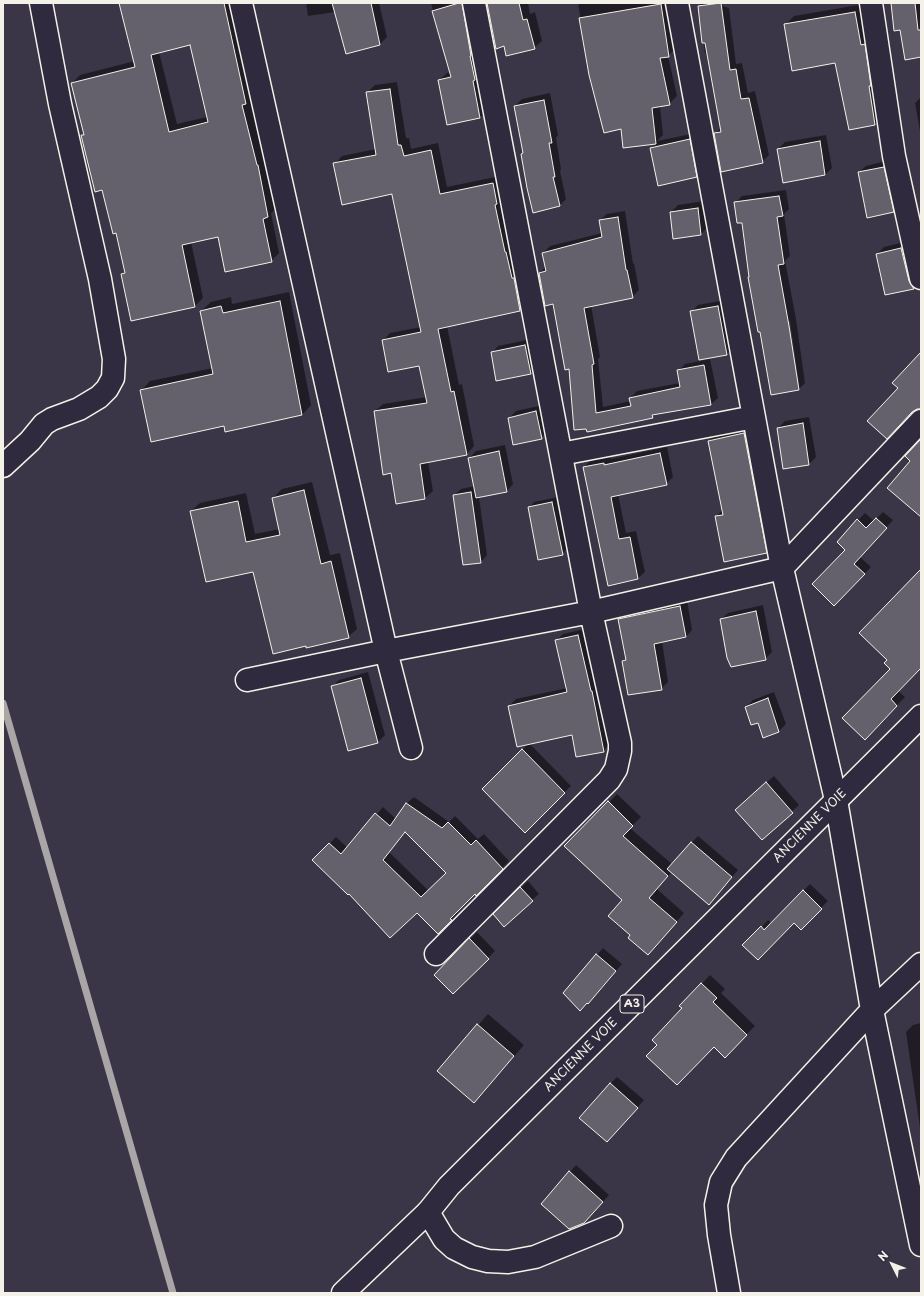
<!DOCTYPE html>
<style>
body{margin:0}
#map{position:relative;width:924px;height:1296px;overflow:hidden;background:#3b3647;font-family:"Playpen Sans",sans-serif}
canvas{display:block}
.frame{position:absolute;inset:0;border:4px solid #f4f1e8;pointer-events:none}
.north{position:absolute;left:872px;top:1244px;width:40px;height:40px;-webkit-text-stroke:3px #2f2a3d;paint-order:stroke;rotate:312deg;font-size:11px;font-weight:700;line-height:16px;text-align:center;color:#f4f1e8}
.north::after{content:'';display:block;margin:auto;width:14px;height:18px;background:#f4f1e8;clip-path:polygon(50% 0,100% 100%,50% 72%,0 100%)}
</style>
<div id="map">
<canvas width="924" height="1296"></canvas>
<div class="frame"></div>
<div class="north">N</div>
</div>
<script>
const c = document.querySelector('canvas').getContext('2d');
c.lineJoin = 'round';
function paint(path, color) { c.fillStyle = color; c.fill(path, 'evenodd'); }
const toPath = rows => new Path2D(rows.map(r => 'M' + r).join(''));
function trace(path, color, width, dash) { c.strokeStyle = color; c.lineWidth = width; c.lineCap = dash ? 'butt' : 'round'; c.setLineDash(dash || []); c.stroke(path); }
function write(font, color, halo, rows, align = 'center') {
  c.font = font + ' "Playpen Sans",sans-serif'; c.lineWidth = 4; c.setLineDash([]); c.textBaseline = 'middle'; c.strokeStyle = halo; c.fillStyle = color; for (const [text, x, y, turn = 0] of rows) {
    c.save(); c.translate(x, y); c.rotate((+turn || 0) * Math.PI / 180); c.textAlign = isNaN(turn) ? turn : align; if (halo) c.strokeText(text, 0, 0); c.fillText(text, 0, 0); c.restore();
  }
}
paint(toPath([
 [120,3,233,3,254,95,251,98,276,209,271,213,279,253,271,261,218,235,191,242,203,298,195,306,122,274,125,271,116,232,103,189,83,136,84,134,72,83,80,75,135,61],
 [191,44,207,117,177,124,159,52],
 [306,3,379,3,387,37,380,44,347,53,335,12,308,16],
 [431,3,470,3,487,110,480,118,439,80,447,73,450,72],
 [488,3,528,3,530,14,535,12,542,41,534,48,504,45],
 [578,3,669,3,676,48,668,56,677,96,669,104,660,106,663,135,657,141,696,133,703,169,696,176,651,148,656,143,624,147,622,127,590,75],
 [702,3,723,3,722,6,729,8,736,64,742,63,748,93,755,91,769,155,762,162,715,134,721,128,708,50,705,54,699,7],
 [892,3,921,3,921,56],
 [864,4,884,116,875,124,836,62,785,25,794,16],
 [397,82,406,138,409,138,411,149,438,143,447,187,500,176,528,303,520,310,447,326,459,385,462,384,474,446,467,454,428,462,433,491,425,498,397,503,392,472,375,411,383,404,427,397,420,365,383,341,390,333,421,327,392,193,335,164,342,156,376,149,367,93,375,85],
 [550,93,558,135,556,138,561,169,560,171,566,199,560,205,524,152,515,106,522,99],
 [921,97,921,137,915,103],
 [826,135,832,168,825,175,778,149,785,142],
 [890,160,900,204,893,211,859,172,866,166],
 [786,190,789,209,784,214,790,256,785,261,796,319,805,383,798,390,750,276,742,222,735,203,742,196],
 [788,321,790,321,799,385,797,385],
 [704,201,708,227,701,234,671,212,678,205],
 [625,211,633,264,634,263,639,290,632,297,591,305,600,357,598,359,603,407,631,401,630,398,637,391,680,383,678,371,685,364,710,359,718,398,711,404,655,414,652,417,587,430,569,368,554,303,540,273,546,266,543,253,550,246,602,233,600,220,607,214],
 [908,241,920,281,913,288,877,254,884,247],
 [289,292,311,405,302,415,225,425,141,391,150,381,213,368,201,311,211,302,231,297,232,304],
 [725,300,734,347,727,354,691,312,698,305],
 [532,339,538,366,531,373,492,353,498,346],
 [543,405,548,431,541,438,509,418,516,411],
 [809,417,816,457,809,464,784,468,778,428,785,421],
 [753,425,775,543,766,552,716,517,723,509,709,441,718,432],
 [505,445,513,484,507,491,479,497,487,555,481,562,454,495,461,489,475,486,469,458,476,451],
 [667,447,673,477,666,484,618,494,626,533,636,531,645,572,638,578,608,585,584,467,591,460,610,457,611,459],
 [312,482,330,555,340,553,357,629,348,637,254,571,191,511,200,503,246,493,255,534,280,529,273,498,282,489],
 [558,497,568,548,562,554,529,508,534,502],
 [883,512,893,520,860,557,871,567,841,598,847,550,858,520,865,513,874,521],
 [921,570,921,667,898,691,905,697,865,738,891,669,888,660],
 [687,600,692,630,686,637,662,641,668,682,661,689,623,661,627,658,619,619,626,612],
 [763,605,772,652,765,659,721,619,728,613],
 [585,629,610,744,603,751,573,734,529,743,571,786,525,831,484,789,529,743,509,706,516,699,567,688,556,641,563,634],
 [368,672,385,735,378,742,348,750,332,687,339,680],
 [774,692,786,724,779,731,759,722,746,707,753,700],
 [774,776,799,805,762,839,743,803],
 [617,794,641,817,630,828,672,864,698,836,738,870,715,897,672,872,657,889,684,913,656,946,632,935,624,900,566,846],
 [414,797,449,822,455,816,478,839,484,834,509,861,476,894,475,893,456,911,458,913,438,933,417,912,349,893,313,860,336,837,348,848,383,807,396,819,407,803],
 [406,831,447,873,429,891,389,852],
 [528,881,539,894,532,900,494,914],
 [810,884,828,901,801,928,794,922,744,945,768,920,771,923],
 [477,932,495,951,453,993,436,975],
 [603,948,622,964,595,996,597,955],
 [710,975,725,989,721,993,755,1026,725,1056,714,1046,659,1045,683,1008,681,1006],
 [488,1014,524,1045,474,1102,438,1071],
 [921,1023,921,1135,906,1032,913,1025],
 [617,1077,644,1100,614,1134,610,1084],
 [576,1165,609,1195,584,1223,570,1172]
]), '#0007');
trace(toPath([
 [3,703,173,1293]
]), '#aaa6a7', 7);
const building = toPath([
 [119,3,224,3,246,104,242,105,257,165,258,165,268,217,263,219,272,262,225,272,218,237,182,245,195,307,131,321,121,274,125,273,116,233,113,234,102,190,95,192,81,135,84,135,71,83,135,67,119,3],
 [190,45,208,122,169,132,151,55,190,45],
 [332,3,371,3,380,45,346,54,332,3],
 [459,3,462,3,471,56,470,56,475,80,473,81,480,118,447,125,438,80,451,77,432,11,459,3],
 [487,3,519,3,523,20,527,19,535,49,506,56,504,46,496,49,487,3],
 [721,3,730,70,736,69,741,99,749,98,763,163,721,172,714,133,721,132,705,43,702,43,698,6,721,3],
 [891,3,915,3,918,30,921,30,921,57,905,60,900,30,894,31,891,3],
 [661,4,669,57,660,58,670,105,652,108,656,144,623,148,621,129,604,133,589,75,579,18,661,4],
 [855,12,861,45,865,44,871,86,869,86,875,125,849,130,835,63,792,71,784,24,855,12],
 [390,89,398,145,401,145,404,156,431,150,440,194,493,183,497,204,495,205,505,252,506,252,512,278,514,278,520,311,438,329,451,392,454,391,467,455,420,464,425,499,396,504,391,473,383,475,374,411,427,403,419,366,388,372,382,340,421,332,392,195,392,194,342,205,333,163,376,155,366,92,390,89],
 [544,100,552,143,549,143,555,177,553,177,560,206,533,213,527,188,521,154,523,153,514,106,544,100],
 [690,139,697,177,658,186,650,148,690,139],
 [820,141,825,175,783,183,777,149,820,141],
 [884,167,894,212,867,218,858,172,884,167],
 [779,196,783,216,777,217,784,264,778,265,789,326,799,390,771,395,760,332,758,332,748,277,749,277,742,223,737,223,734,202,779,196],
 [698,208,701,235,673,239,670,212,698,208],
 [618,217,626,270,627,270,633,298,584,308,594,364,592,365,596,413,631,406,629,398,680,387,677,370,704,365,711,405,652,415,653,418,587,432,586,429,574,430,569,369,565,370,553,304,545,306,539,273,546,271,542,253,602,237,599,220,618,217],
 [901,248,909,281,914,289,885,295,876,254,901,248],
 [280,301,302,415,225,432,224,426,151,442,140,390,213,374,200,311,221,306,223,313,280,301],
 [718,306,727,355,699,360,690,311,718,306],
 [525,345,531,374,496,381,491,352,525,345],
 [921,352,921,409,917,409,912,412,887,439,867,421,898,388,892,383,921,352],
 [536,411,542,439,513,445,508,418,536,411],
 [803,423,809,465,783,469,777,428,803,423],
 [744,433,767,553,724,562,715,516,723,515,708,441,744,433],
 [921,439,921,517,887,488,910,461,905,456,921,439],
 [499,451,507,492,476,498,468,458,499,451],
 [660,453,667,485,611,497,619,539,630,537,638,579,608,586,583,467,604,463,604,465,660,453],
 [304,490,321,564,331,561,349,638,306,648,306,646,273,654,253,572,206,582,190,511,238,501,246,542,280,535,272,498,304,490],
 [471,492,481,563,463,565,453,495,471,492],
 [552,502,563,555,538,560,528,507,552,502],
 [876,518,887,528,854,564,865,574,834,606,812,584,845,550,837,542,857,519,866,528,876,518],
 [921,569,921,668,891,699,897,706,865,740,842,718,890,669,884,663,887,660,859,633,921,569],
 [680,606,686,637,654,644,662,690,628,695,622,661,626,660,618,619,680,606],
 [756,611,766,660,731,667,727,658,720,619,756,611],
 [578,635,591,691,592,691,604,752,576,757,572,735,517,747,508,706,567,692,555,640,578,635],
 [361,678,378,743,348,751,331,686,361,678],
 [768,698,779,732,763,738,758,723,751,725,745,707,768,698],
 [522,749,565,793,525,833,482,789,522,749],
 [766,782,793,813,762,840,735,810,766,782],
 [608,801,633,826,623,836,668,876,649,898,677,922,648,955,628,938,630,935,608,916,622,900,564,846,608,801],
 [406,803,442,828,448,822,471,845,476,840,503,869,476,896,475,894,450,919,452,920,438,934,417,913,390,938,349,894,348,895,312,860,329,843,341,854,375,813,390,826,406,803],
 [405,832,446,873,421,897,383,860,405,832],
 [691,842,732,877,709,905,667,869,691,842],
 [520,887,533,901,504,927,493,914,520,887],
 [803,890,822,909,801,930,794,923,758,960,742,945,761,926,764,930,803,890],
 [469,938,489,959,453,994,434,975,469,938],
 [596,954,616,971,588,1004,587,1003,580,1011,563,993,596,954],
 [701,983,717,998,713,1002,747,1035,725,1058,714,1047,677,1085,646,1056,657,1045,652,1040,682,1008,679,1006,701,983],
 [477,1024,514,1056,474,1103,437,1071,477,1024],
 [610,1083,638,1108,607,1142,579,1118,610,1083],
 [569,1171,603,1202,584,1223,569,1229,541,1204,569,1171]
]);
paint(building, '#65616c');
trace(building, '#f4f1e8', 1);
const minor = toPath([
 [241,3,386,651,411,748],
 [677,3,782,568,836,800,872,1010,921,1245],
 [871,3,894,156,921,278],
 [561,454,754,417],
 [3,466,30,441,44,424,52,419,79,409,99,397,107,389,113,378,114,359,100,279,60,104,41,3],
 [247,680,386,651,591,612,782,568,921,421],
 [436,954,609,780,616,769,620,751,620,743,591,612,474,3],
 [428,1212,444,1239,454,1248,472,1257,488,1261,508,1262,535,1257,611,1226],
 [729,1293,719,1235,716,1205,721,1182,736,1158,872,1010,921,964]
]);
const major = toPath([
 [343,1293,428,1212,449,1186,921,716]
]);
trace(minor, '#f4f1e8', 25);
trace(major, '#f4f1e8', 25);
trace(minor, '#2f2a3d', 22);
trace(major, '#2f2a3d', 22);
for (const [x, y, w] of [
 [632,1004,24]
]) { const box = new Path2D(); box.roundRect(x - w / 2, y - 9, w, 18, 3); c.fillStyle = '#2f2a3d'; c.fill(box); trace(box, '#f4f1e8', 1); }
write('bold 11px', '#f4f1e8', null, [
 ["A3",632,1004]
]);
write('12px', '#f4f1e8', '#2f2a3d', [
 ["ANCIENNE VOIE",810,826,-45],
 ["ANCIENNE VOIE",581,1055,-45]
]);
</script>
